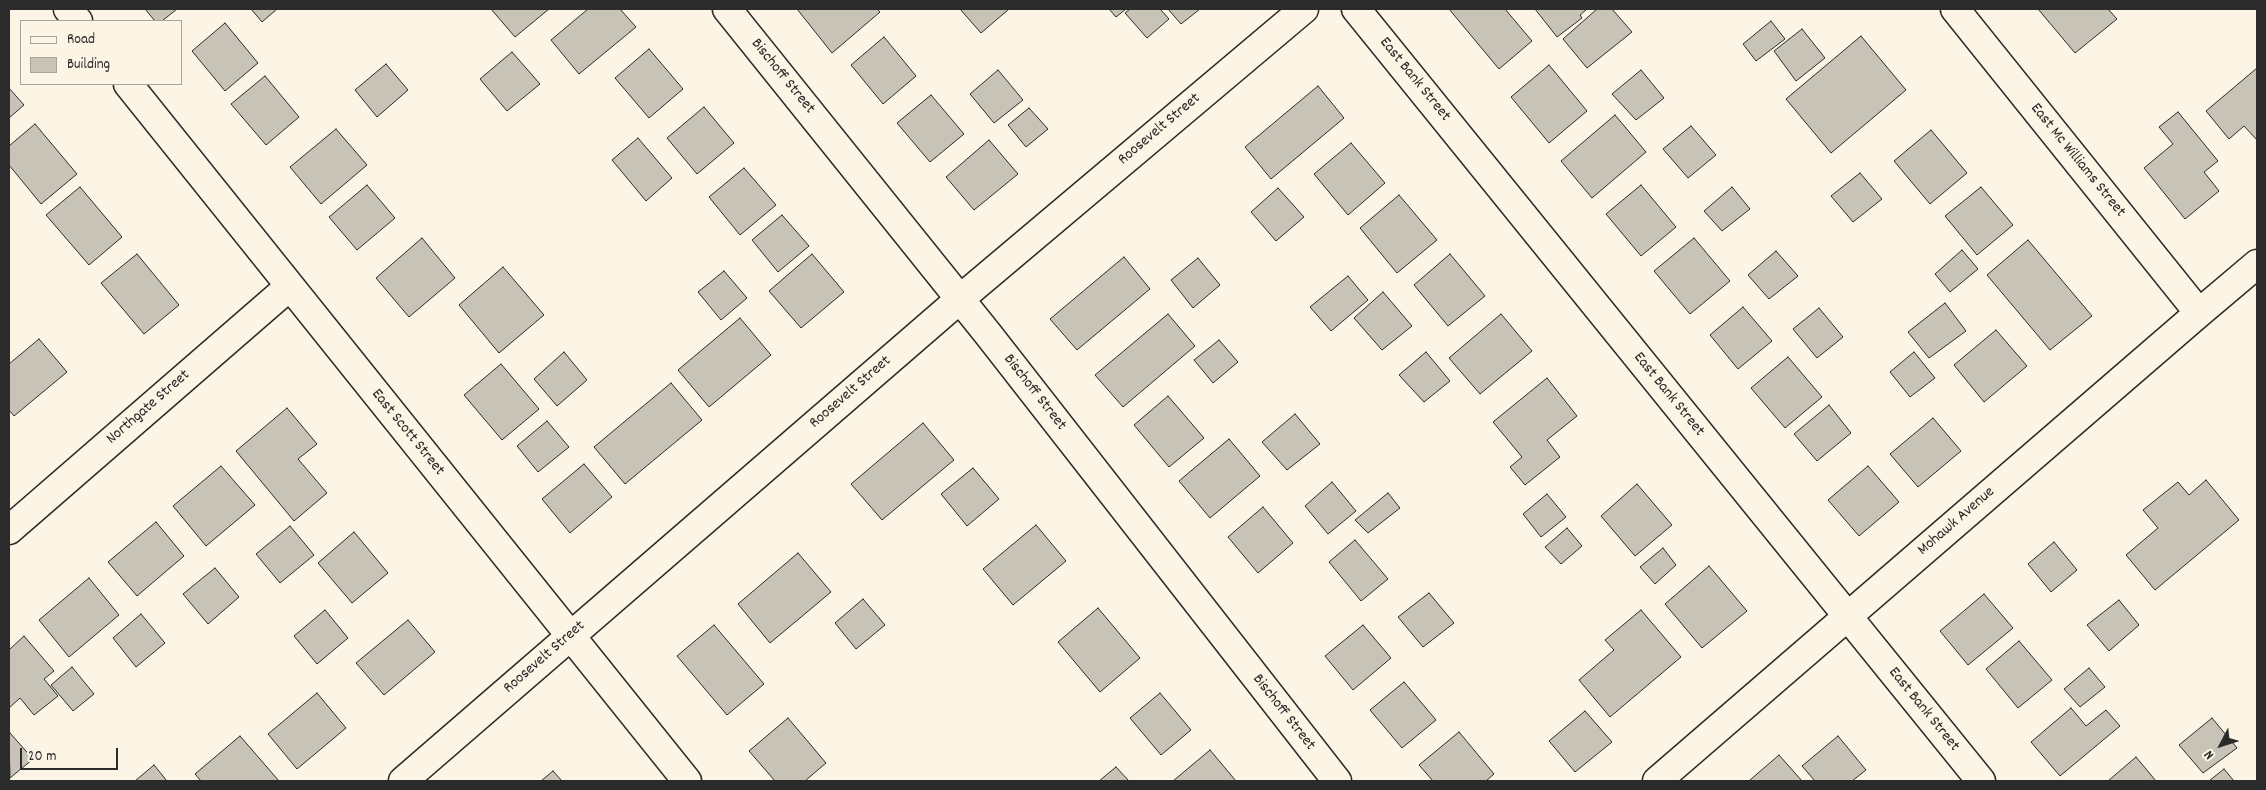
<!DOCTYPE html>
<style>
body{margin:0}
#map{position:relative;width:2266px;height:790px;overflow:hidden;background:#fcf5e5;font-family:Dekko,sans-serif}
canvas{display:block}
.frame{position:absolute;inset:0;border:10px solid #2b2b2b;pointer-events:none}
.legend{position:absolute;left:20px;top:20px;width:162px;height:65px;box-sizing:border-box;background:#fcf5e5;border:1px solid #a8a49b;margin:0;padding:6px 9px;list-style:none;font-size:15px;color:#2b2b2b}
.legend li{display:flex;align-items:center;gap:10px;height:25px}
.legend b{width:25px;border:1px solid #a8a49b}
.north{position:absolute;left:2196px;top:720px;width:50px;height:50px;-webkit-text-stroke:4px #fcf5e5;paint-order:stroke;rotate:230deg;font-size:14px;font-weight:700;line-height:20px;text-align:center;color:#2b2b2b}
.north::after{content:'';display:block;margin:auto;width:18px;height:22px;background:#2b2b2b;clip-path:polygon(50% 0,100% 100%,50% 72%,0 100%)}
.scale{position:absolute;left:20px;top:748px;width:98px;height:22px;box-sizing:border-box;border:2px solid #2b2b2b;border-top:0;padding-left:6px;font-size:15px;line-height:18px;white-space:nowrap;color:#2b2b2b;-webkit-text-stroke:4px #fcf5e5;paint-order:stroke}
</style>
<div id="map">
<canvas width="2266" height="790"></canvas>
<div class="frame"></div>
<ul class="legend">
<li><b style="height:6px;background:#fcf5e5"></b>Road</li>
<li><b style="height:14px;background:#c8c3b7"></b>Building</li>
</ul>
<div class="north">N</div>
<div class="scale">20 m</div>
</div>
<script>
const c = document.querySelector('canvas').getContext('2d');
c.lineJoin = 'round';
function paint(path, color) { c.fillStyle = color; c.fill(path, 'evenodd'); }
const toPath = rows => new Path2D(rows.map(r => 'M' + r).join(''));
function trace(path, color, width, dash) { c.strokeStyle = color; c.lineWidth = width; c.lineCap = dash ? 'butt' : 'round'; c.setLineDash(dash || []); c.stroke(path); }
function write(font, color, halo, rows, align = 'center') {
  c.font = font + ' Dekko,sans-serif'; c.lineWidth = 4; c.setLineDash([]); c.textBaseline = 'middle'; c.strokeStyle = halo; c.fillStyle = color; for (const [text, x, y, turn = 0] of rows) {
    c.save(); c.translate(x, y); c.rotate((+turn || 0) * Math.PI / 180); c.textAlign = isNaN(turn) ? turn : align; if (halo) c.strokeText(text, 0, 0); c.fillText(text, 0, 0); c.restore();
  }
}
const building = toPath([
 [145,9,177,9,162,21,155,21,145,9],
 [251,9,277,9,262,22,251,9],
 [491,9,549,9,515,37,491,9],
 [588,9,620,9,636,27,579,74,551,40,588,9],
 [797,9,877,9,880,12,832,53,797,9],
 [960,9,1009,9,981,33,960,9],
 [1109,9,1126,9,1116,17,1109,9],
 [1130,9,1160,9,1169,19,1147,38,1125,13,1130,9],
 [1168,9,1200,9,1181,24,1168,9],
 [1449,9,1505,9,1532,41,1499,69,1449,9],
 [1535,9,1587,9,1580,15,1582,18,1557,37,1535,9],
 [1597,9,1612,9,1632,32,1587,68,1563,39,1597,9],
 [2038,9,2108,9,2117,19,2075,53,2038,9],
 [1771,21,1785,39,1756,61,1743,44,1771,21],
 [225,23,258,63,225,91,192,51,225,23],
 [1802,29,1825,58,1796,81,1774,51,1802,29],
 [1861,36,1906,90,1831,153,1786,99,1861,36],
 [884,37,916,76,883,104,851,65,884,37],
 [649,49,683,89,649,118,615,78,649,49],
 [512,52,540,84,507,111,480,79,512,52],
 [386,64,408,90,377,117,355,90,386,64],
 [1549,65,1587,111,1549,143,1511,97,1549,65],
 [2257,68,2257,140,2244,126,2229,139,2206,111,2257,68],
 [998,70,1023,100,994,123,970,94,998,70],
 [1641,70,1664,98,1636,120,1612,94,1641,70],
 [265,76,299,117,266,145,231,104,265,76],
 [1318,86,1344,118,1271,179,1245,147,1318,86],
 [9,88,24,105,9,118,9,88],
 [931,95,964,134,930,162,897,123,931,95],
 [704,107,734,143,697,174,667,138,704,107],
 [1029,108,1048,129,1026,147,1008,125,1029,108],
 [2178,112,2218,161,2204,172,2219,191,2185,219,2144,168,2173,144,2159,127,2178,112],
 [1615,115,1646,152,1592,198,1561,161,1615,115],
 [35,124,77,174,41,204,9,165,9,146,35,124],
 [1691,126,1716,155,1688,178,1663,149,1691,126],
 [336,129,367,165,321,204,290,167,336,129],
 [1931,130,1967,173,1930,204,1894,161,1931,130],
 [638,138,672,178,646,201,612,160,638,138],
 [989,140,1018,174,974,210,946,177,989,140],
 [1351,143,1385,183,1348,215,1314,174,1351,143],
 [744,168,776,205,740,235,709,197,744,168],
 [1860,173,1882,199,1853,222,1831,196,1860,173],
 [367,185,395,218,357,250,329,217,367,185],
 [1641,185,1676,227,1641,256,1606,214,1641,185],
 [80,187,122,237,89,265,46,215,80,187],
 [1732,187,1750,209,1722,231,1704,211,1732,187],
 [1981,187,2013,225,1977,255,1945,216,1981,187],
 [1278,188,1304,217,1276,241,1251,212,1278,188],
 [1399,195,1437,240,1397,273,1360,228,1399,195],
 [782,215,809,246,778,272,752,240,782,215],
 [422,238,455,278,409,317,376,278,422,238],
 [1694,238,1730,281,1690,314,1654,271,1694,238],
 [2028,240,2092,316,2050,350,1987,275,2028,240],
 [1962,250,1978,269,1950,292,1935,274,1962,250],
 [1776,251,1798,276,1769,299,1748,275,1776,251],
 [137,254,179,305,144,334,101,283,137,254],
 [812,254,844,292,801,328,769,291,812,254],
 [1450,254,1485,296,1448,326,1414,285,1450,254],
 [1124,257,1150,289,1077,350,1050,319,1124,257],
 [1198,258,1220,285,1193,308,1171,280,1198,258],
 [503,267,544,315,499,353,459,305,503,267],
 [724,271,747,298,721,320,698,292,724,271],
 [1348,276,1368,300,1331,331,1310,307,1348,276],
 [1383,292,1412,326,1382,350,1354,318,1383,292],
 [1945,303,1966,331,1929,358,1908,332,1945,303],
 [1743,307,1772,341,1738,369,1710,335,1743,307],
 [1819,308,1843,337,1817,358,1793,329,1819,308],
 [1168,314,1195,346,1123,407,1095,375,1168,314],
 [1501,314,1532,351,1480,394,1449,358,1501,314],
 [740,318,771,355,709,407,678,370,740,318],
 [1996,330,2027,366,1984,402,1954,365,1996,330],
 [39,339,67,372,14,416,9,410,9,364,39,339],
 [1219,340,1238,362,1213,383,1194,360,1219,340],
 [564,352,587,380,557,406,534,379,564,352],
 [1426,352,1450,381,1424,402,1399,375,1426,352],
 [1914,352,1935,378,1910,397,1890,372,1914,352],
 [1788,357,1822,397,1785,428,1751,388,1788,357],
 [501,364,539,409,502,440,464,395,501,364],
 [1547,378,1577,416,1547,440,1560,457,1525,485,1510,467,1522,457,1493,422,1547,378],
 [671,383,702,420,625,484,594,447,671,383],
 [1168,396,1204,438,1169,467,1134,425,1168,396],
 [1829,405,1851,433,1817,461,1794,434,1829,405],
 [287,408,317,444,298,459,327,493,294,521,236,451,287,408],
 [1295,414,1320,444,1287,470,1262,442,1295,414],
 [1933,418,1961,451,1918,487,1890,454,1933,418],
 [547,421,569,447,538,472,517,446,547,421],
 [923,423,954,460,882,520,851,484,923,423],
 [1229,439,1260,476,1210,518,1179,481,1229,439],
 [584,464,612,497,570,533,542,499,584,464],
 [221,466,255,505,206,546,173,506,221,466],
 [1868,466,1899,502,1859,536,1828,500,1868,466],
 [973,468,999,499,967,526,941,494,973,468],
 [2206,480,2239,520,2155,590,2126,555,2158,528,2143,510,2178,482,2189,495,2206,480],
 [1332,482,1356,511,1328,534,1305,506,1332,482],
 [1637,484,1672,525,1635,556,1601,516,1637,484],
 [1388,493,1400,508,1368,533,1355,520,1388,493],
 [1547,494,1566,517,1541,537,1523,514,1547,494],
 [1263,507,1293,543,1258,573,1228,537,1263,507],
 [156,522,184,556,137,596,108,562,156,522],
 [1036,525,1066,561,1013,605,983,569,1036,525],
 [290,526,314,555,280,583,256,554,290,526],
 [1567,528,1582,546,1561,564,1545,547,1567,528],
 [354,532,388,573,352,603,318,563,354,532],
 [1355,540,1388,579,1361,601,1329,562,1355,540],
 [2054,542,2077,570,2051,592,2028,564,2054,542],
 [1663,548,1676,565,1655,584,1640,567,1663,548],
 [798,553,831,592,770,643,738,604,798,553],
 [1709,566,1747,611,1702,648,1665,604,1709,566],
 [215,568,239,597,208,624,183,594,215,568],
 [89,578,119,615,69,657,39,620,89,578],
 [1429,593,1454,623,1423,647,1398,617,1429,593],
 [1984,594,2013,628,1968,665,1940,631,1984,594],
 [863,599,885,625,856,649,835,623,863,599],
 [2119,600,2139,625,2109,651,2087,625,2119,600],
 [1098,608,1140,658,1100,692,1058,642,1098,608],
 [325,610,348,638,317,664,294,636,325,610],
 [1641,610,1681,657,1610,717,1579,680,1614,650,1605,640,1641,610],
 [141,614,165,643,136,667,113,638,141,614],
 [408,620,435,652,384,695,356,663,408,620],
 [714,625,764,684,727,715,677,656,714,625],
 [1363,625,1391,658,1353,690,1325,656,1363,625],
 [24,636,54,671,44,679,58,696,34,715,20,698,9,708,9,650,24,636],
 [2019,641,2052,680,2018,708,1986,669,2019,641],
 [72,667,94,694,73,711,51,685,72,667],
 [2089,668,2105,687,2080,707,2064,689,2089,668],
 [1404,682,1436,720,1402,748,1370,710,1404,682],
 [317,693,346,728,297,769,268,734,317,693],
 [1160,693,1191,730,1161,755,1130,718,1160,693],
 [2071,708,2086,726,2106,710,2120,726,2060,776,2031,742,2071,708],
 [1585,711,1612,742,1575,772,1549,741,1585,711],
 [788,718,826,763,805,781,775,781,749,751,788,718],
 [2212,718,2237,748,2203,773,2179,745,2212,718],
 [1459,732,1494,774,1486,781,1433,781,1419,765,1459,732],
 [10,733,33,759,10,778,9,734,10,733],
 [240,736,279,781,201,781,195,774,240,736],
 [1838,736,1866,770,1852,781,1815,781,1802,766,1838,736],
 [1210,750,1236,781,1173,781,1210,750],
 [1779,755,1802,781,1751,781,1750,780,1779,755],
 [2136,757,2156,781,2108,781,2136,757],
 [154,765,167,781,135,781,154,765],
 [1116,767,1129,781,1099,781,1116,767],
 [2224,769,2234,781,2209,781,2224,769],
 [553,771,562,781,541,781,553,771]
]);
paint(building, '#c8c3b7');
trace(building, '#2b2b2b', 1);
const minor = toPath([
 [68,9,78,21],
 [727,9,988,334,1337,781],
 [1356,9,1981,781],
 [1955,9,2199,313],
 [128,84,687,781],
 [9,530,290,286],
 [403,781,960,299,1304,9],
 [1657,781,2199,313,2257,264]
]);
trace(minor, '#2b2b2b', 31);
trace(minor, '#fcf5e5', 28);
write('16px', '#2b2b2b', '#fcf5e5', [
 ["Bischoff Street",782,77,51],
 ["East Bank Street",1414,80,51],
 ["Roosevelt Street",1160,130,-40],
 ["East Mc Williams Street",2077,161,51],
 ["Roosevelt Street",851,393,-41],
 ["Bischoff Street",1034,393,52],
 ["East Bank Street",1668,395,51],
 ["Northgate Street",149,408,-41],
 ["East Scott Street",407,433,51],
 ["Mohawk Avenue",1957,522,-41],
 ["Roosevelt Street",545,658,-41],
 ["East Bank Street",1923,710,51],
 ["Bischoff Street",1283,713,52]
]);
</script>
